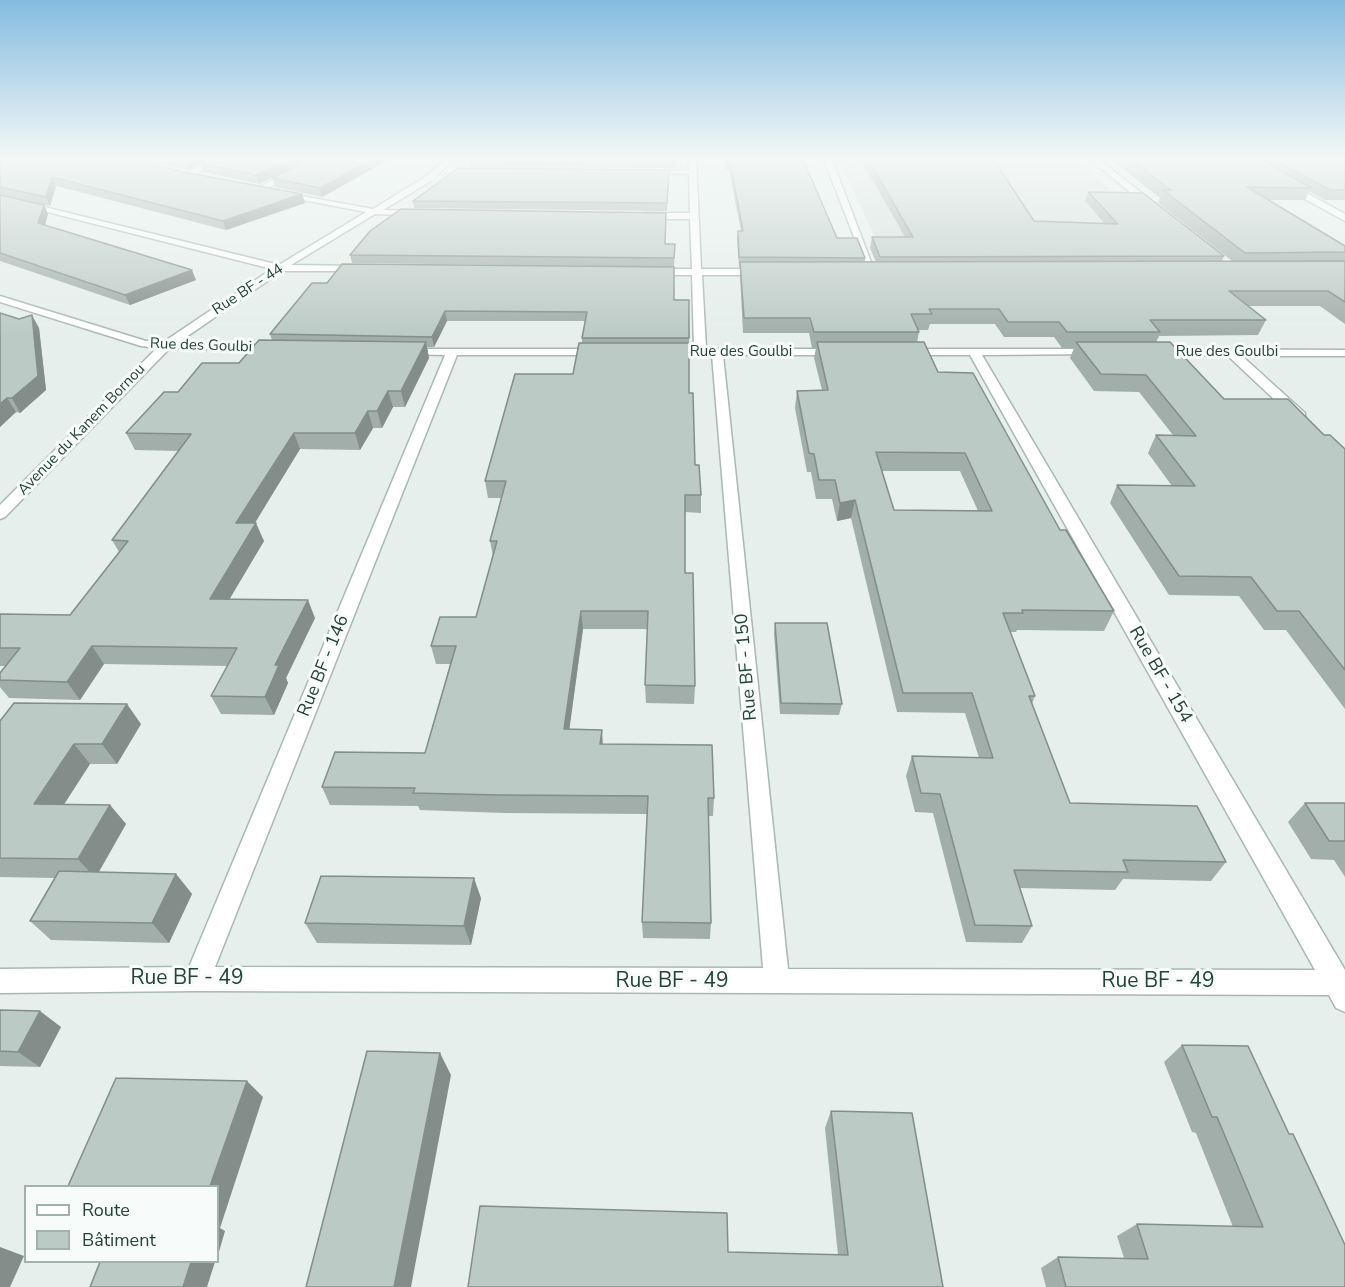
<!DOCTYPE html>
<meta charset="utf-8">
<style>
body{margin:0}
#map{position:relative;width:1345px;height:1287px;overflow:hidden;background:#e6efeb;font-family:"Nunito Sans",sans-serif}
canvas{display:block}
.legend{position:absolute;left:24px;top:1185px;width:195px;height:78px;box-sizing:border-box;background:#f7fbf9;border:2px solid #a3b1ad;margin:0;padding:8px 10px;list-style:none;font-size:18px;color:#24423a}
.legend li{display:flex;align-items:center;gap:12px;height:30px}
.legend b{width:30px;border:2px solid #a3b1ad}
</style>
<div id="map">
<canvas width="1345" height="1287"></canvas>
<ul class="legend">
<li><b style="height:8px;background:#fff"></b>Route</li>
<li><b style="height:16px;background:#bbcac4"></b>Bâtiment</li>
</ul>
</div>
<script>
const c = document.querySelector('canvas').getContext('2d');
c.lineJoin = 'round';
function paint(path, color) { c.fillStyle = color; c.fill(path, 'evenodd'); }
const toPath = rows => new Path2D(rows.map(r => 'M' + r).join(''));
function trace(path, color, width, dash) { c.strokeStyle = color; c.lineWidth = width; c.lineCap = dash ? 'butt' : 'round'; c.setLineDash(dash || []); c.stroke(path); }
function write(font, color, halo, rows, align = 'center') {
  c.font = font + ' "Nunito Sans",sans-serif'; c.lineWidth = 6; c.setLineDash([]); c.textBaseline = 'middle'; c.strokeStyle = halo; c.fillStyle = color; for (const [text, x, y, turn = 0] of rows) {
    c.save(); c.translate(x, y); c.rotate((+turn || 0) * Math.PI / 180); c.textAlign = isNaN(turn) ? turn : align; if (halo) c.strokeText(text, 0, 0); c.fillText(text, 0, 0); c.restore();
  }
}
paint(toPath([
 [837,157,1071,157,1200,265,888,264]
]), '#d4dfda');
const street = toPath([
 [211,157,220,157,191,178,185,178,185,174,211,157],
 [317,157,327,157,260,192,253,190,317,157],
 [449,157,457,157,431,181,383,210,417,211,420,216,375,214,291,265,362,266,365,267,365,271,282,271,179,342,275,346,281,349,279,351,170,348,5,517,0,519,0,505,157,348,141,346,0,302,0,296,146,341,165,341,272,269,0,200,0,196,279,265,366,212,282,196,279,192,373,209,425,177,449,157],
 [688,157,696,157,701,269,764,269,769,272,764,275,702,275,706,349,839,349,845,352,839,355,723,355,788,969,1315,970,970,355,906,355,900,352,906,349,1097,349,1101,350,1101,354,982,355,1345,970,1345,1012,1336,1008,1329,995,197,991,0,993,0,969,189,967,445,355,401,354,401,350,405,349,602,349,608,352,602,355,457,355,215,967,763,968,712,355,662,354,662,350,666,349,694,349,692,275,650,275,645,272,650,269,692,269,690,219,643,219,639,216,643,213,690,213,689,174,641,172,689,170,688,157],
 [823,157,831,157,876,275,868,273,823,157],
 [1087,157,1096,157,1158,206,1158,210,1152,210,1087,157],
 [1155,349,1345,350,1345,356,1242,356,1305,413,1305,419,1300,420,1295,419,1228,356,1151,354,1151,350,1155,349]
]);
const secondary = toPath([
 [1283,183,1289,183,1345,214,1345,221,1283,187,1283,183]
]);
trace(street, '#a8b8b2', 3);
trace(secondary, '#a4bbb3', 3);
paint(street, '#fff');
paint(secondary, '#fff');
paint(toPath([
 [0,157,184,172,302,194,305,203,226,230,56,186,50,206,2,195,44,205,48,214,45,225,196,280,130,305,0,261],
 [126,157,207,157,189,170],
 [209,157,312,157,259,184,203,172,200,163],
 [314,157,394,157,322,197,275,187,272,178],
 [469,157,676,157,676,168,471,167],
 [724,157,802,157,837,238,865,258,865,262,876,262,870,248,872,237,905,237,869,174,858,157,992,157,1034,221,1105,224,1085,201,1088,192,1224,256,1222,261,1232,261,1158,203,1160,198,1108,157,1345,157,1345,200,1325,200,1309,191,1305,200,1269,200,1345,246,1345,324,1320,306,1248,306,1266,320,1258,335,1159,336,1156,342,1224,399,1324,435,1345,449,1345,709,1286,630,1264,630,1239,596,1169,595,1110,503,1117,485,1172,486,1148,453,1156,435,1173,435,1139,392,1094,391,1070,358,1074,348,1062,348,1054,337,1004,337,995,324,930,324,928,330,918,330,919,332,917,342,938,372,1060,530,1114,611,1104,631,1017,630,1016,632,1010,632,1035,696,1032,704,1070,803,1226,862,1211,881,1123,879,1115,890,1020,888,1032,926,1022,943,966,942,933,813,915,812,906,776,912,756,979,758,965,713,897,712,851,518,837,521,832,499,816,499,811,472,807,472,795,408,797,391,822,390,814,358,816,348,812,348,809,333,743,333,740,276,740,267,739,267,737,240,738,231,741,231,729,170,725,170],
 [882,471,960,471,978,511,894,510],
 [669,177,667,211,414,208,413,201],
 [665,244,675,244,674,267,352,263,350,255],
 [312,283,689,300,689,393,695,465,701,495,701,513,685,512,685,573,695,686,694,704,646,703,645,685,648,629,583,629,569,729,603,744,714,798,713,816,708,816,711,923,710,939,643,938,642,922,647,814,504,813,420,810,418,806,330,805,322,787,425,753,450,664,436,664,431,646,476,617,493,556,490,541,502,498,488,498,485,481,573,374,582,343,582,338,585,321,447,321,434,347,427,347,429,358,405,407,393,407,382,428,373,428,360,450,300,449,254,523,264,541,229,599,315,618,286,678,288,683,274,715,221,714,211,696,227,666,104,664,80,700,9,698,0,687,0,673,6,666,0,666,0,614,70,615,119,552,112,540,179,451,135,450,126,433,178,392,239,363,272,340,270,334],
 [0,313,39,328,46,390,20,413,16,412,0,427],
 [775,623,842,704,839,715,780,714,774,634],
 [0,721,141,724,117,764,90,764,64,804,110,805,126,824,99,872,176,874,192,894,169,943,51,940,30,921,55,878,0,877],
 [1305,803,1345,803,1345,877,1334,860,1311,859,1288,822],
 [481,898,471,945,317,943,305,923],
 [0,1010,61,1027,40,1067,0,1066],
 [1182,1045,1345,1287,1046,1287,1041,1268,1058,1257,1124,1258,1117,1236,1137,1224,1233,1227,1196,1133,1192,1132,1164,1062],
 [831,1111,943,1287,728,1252,838,1255,825,1128]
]), '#a1aea9');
paint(toPath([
 [192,157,207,157,189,170,186,161],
 [293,157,312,157,259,184,256,175],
 [377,157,394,157,322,197,320,188],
 [52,177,56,186,50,206,46,197],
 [302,194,305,203,226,230,223,221],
 [44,205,48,214,43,233,38,223],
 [192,270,196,280,130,305,125,295],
 [445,311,447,321,434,347,432,337],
 [32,315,39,328,46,390,20,413,12,398],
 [426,342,429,358,405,407,401,391],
 [388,391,393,407,382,428,377,411],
 [7,398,16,412,0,427,0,404],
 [368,411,373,428,360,450,355,433],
 [294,433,300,449,244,541,236,523],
 [855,500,851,518,837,521,840,503],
 [256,523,264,541,219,617,210,599],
 [308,600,315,618,286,678,288,683,274,715,265,697,275,665],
 [581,611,583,629,567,747,564,729],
 [92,646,104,664,80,700,67,682],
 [127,704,141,724,117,764,102,744],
 [602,730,603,748,600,744],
 [74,744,90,764,52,823,34,804],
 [110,805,126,824,95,878,78,859],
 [176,874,192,894,169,943,152,923],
 [474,878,481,898,471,945,464,926],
 [40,1011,61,1027,40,1067,18,1052],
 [440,1053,451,1075,411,1287,394,1287],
 [247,1081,263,1097,220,1228,225,1231,218,1255,218,1186,210,1186],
 [0,1247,24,1256,10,1287,0,1287],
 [191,1262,215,1262,207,1287,183,1287]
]), '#838d89');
const building = toPath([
 [0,157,122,157,184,172,302,194,223,221,52,177,46,197,0,187,0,157],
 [164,157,192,157,186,161,164,157],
 [209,157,293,157,256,175,200,163,209,157],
 [314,157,377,157,320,188,272,178,314,157],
 [479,157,676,157,676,158,479,157],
 [725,157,802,157,837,238,857,238,865,258,739,257,738,231,743,231,730,161,726,161,725,157],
 [865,157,992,157,1034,221,1118,224,1088,192,1143,193,1224,256,880,257,872,237,913,237,871,164,865,157],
 [1127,157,1258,157,1311,188,1247,187,1345,246,1345,252,1245,253,1163,190,1171,190,1127,157],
 [1269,157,1345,157,1345,190,1330,190,1269,157],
 [458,168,669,170,667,203,413,201,458,168],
 [0,195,44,205,38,223,192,270,125,295,0,253,0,195],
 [401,209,666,213,665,244,675,244,674,258,350,255,370,231,401,209],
 [1345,261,1345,302,1328,291,1229,291,1266,320,1150,320,1160,332,1067,332,1059,322,1008,322,999,309,929,309,932,314,911,314,919,332,814,332,810,318,744,318,740,262,1345,261],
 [342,264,674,267,674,300,689,300,689,338,582,338,587,312,445,311,432,337,270,334,312,283,327,283,342,264],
 [0,313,19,319,32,315,38,376,12,398,7,398,0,404,0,313],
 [259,340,426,342,401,391,388,391,377,411,368,411,355,433,294,433,236,523,256,523,210,599,308,600,275,665,279,665,265,697,211,696,237,648,92,646,67,682,0,680,0,673,20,648,0,648,0,614,70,615,128,541,112,540,191,434,126,433,164,392,178,392,202,363,239,363,259,340],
 [817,342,924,342,938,372,973,373,1060,530,1066,530,1114,611,1022,610,1023,613,1003,613,1035,696,1029,696,1070,803,1197,806,1226,862,1123,860,1128,872,1014,870,1032,926,975,925,940,794,921,793,912,756,993,758,972,693,903,693,855,500,840,503,835,480,819,480,814,454,809,453,797,391,828,390,817,342],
 [876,452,965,453,992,511,894,510,876,452],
 [1076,342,1170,342,1224,399,1288,399,1324,435,1330,435,1345,449,1345,670,1299,611,1277,611,1251,577,1179,576,1117,485,1195,486,1156,435,1196,436,1146,375,1101,374,1076,342],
 [579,343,689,343,689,393,693,393,695,465,699,465,701,495,685,495,685,573,693,573,695,686,645,685,648,611,581,611,564,729,602,730,600,744,712,745,714,798,708,798,711,923,642,922,648,796,500,795,413,793,415,788,322,787,335,752,425,753,456,646,431,646,440,617,476,617,497,541,490,541,506,481,485,481,515,374,573,374,579,343],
 [775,623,827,623,842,704,781,703,775,623],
 [14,703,127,704,102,744,74,744,34,804,110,805,78,859,0,858,0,721,14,703],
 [1305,803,1345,803,1345,841,1329,841,1305,803],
 [59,871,176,874,152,923,30,921,59,871],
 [321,876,474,878,464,926,305,923,321,876],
 [0,1010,40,1011,18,1052,0,1051,0,1010],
 [1182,1045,1248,1046,1289,1134,1293,1134,1345,1245,1345,1287,1066,1287,1058,1257,1148,1259,1137,1224,1263,1227,1217,1117,1212,1117,1182,1045],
 [367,1051,440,1053,394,1287,306,1287,367,1051],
 [116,1078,247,1081,210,1186,68,1186,116,1078],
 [831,1111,912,1113,943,1287,468,1287,480,1206,727,1213,728,1252,848,1255,831,1111],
 [100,1262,191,1262,183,1287,90,1287,100,1262]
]);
paint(building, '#bbcac4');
trace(building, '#838d89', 1.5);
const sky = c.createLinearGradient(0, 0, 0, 337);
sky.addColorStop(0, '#84bce0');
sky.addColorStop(0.47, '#f4f8f6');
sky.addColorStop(1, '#f4f8f600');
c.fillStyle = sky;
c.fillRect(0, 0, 1345, 337);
write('15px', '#24423a', '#f7fbf9', [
 ["Rue BF - 44",248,290,-33],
 ["Rue des Goulbi",201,346,2],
 ["Rue des Goulbi",741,352],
 ["Rue des Goulbi",1227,352],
 ["Avenue du Kanem Bornou",82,430,-46]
]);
write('18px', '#24423a', '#f7fbf9', [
 ["Rue BF - 146",324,666,-68],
 ["Rue BF - 150",747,667,-95],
 ["Rue BF - 154",1160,675,60]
]);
write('21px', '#24423a', '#f7fbf9', [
 ["Rue BF - 49",187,979],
 ["Rue BF - 49",672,982],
 ["Rue BF - 49",1158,982]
]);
</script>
